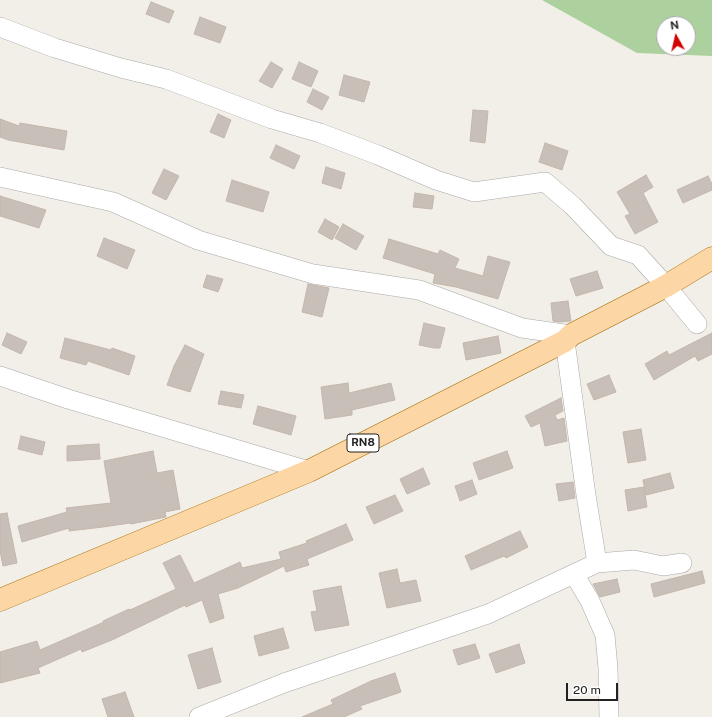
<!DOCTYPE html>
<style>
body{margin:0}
#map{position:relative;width:712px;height:717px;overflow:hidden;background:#f2efe9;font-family:"Public Sans",sans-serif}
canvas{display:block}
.north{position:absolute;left:656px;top:16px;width:40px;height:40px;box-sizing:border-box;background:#fff;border:1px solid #a7a7a7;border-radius:50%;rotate:352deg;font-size:11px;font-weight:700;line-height:16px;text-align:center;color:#222}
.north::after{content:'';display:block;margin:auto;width:14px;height:18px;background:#d40000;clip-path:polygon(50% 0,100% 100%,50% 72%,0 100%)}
.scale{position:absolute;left:566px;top:683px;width:52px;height:18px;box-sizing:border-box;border:2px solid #222;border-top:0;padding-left:5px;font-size:12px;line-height:14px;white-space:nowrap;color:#222;-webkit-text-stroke:3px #fff;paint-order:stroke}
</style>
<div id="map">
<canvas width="712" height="717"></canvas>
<div class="north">N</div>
<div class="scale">20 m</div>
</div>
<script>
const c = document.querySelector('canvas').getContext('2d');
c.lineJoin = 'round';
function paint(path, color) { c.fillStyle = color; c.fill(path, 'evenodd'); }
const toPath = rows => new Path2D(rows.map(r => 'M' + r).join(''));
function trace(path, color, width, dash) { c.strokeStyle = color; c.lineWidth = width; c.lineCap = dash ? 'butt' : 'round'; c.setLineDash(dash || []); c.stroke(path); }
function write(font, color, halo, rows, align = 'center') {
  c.font = font + ' "Public Sans",sans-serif'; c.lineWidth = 3; c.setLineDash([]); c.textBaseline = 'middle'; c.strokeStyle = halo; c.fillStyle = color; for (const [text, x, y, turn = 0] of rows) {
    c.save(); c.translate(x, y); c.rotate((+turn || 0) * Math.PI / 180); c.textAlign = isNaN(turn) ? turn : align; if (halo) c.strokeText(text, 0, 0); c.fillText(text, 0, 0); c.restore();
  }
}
paint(toPath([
 [542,0,712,0,712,56,637,53],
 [664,24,688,24,688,48,664,48]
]), '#add19e');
const building = toPath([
 [151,2,174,11,169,23,146,14,151,2],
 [200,17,226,27,220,43,194,34,200,17],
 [271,62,283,69,272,88,259,81,271,62],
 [299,62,318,71,311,87,292,79,299,62],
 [344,75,370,82,364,102,339,95,344,75],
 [313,89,329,97,322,110,307,102,313,89],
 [473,110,488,111,485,143,470,141,473,110],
 [218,114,231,120,224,138,210,132,218,114],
 [0,119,19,126,20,123,67,131,64,150,8,140,0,137,0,119],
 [545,143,568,151,562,170,539,162,545,143],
 [276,145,300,156,294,169,270,158,276,145],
 [326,167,345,173,341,189,322,183,326,167],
 [164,169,179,176,166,200,152,193,164,169],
 [646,175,653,187,643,193,658,222,635,234,625,216,630,214,617,192,646,175],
 [708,176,712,184,712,190,683,203,677,190,708,176],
 [232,180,269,192,263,212,226,201,232,180],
 [415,193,434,196,432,209,413,207,415,193],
 [0,196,46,210,39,228,0,216,0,196],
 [325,219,339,227,332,240,318,232,325,219],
 [343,224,364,236,356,250,335,238,343,224],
 [104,238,135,250,127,269,97,256,104,238],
 [389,239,438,254,440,250,459,259,455,268,483,276,488,256,510,262,498,299,456,287,433,283,435,274,383,258,389,239],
 [597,271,603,288,576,296,570,279,597,271],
 [207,275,223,279,218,292,203,287,207,275],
 [308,284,329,288,322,317,302,312,308,284],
 [568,301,571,321,559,322,553,321,551,303,568,301],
 [424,323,445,328,440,348,434,348,419,345,424,323],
 [7,333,27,342,21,354,2,345,7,333],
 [712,333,712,354,698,361,695,356,654,380,645,364,667,351,669,355,712,333],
 [498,336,501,353,466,360,463,343,498,336],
 [65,338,111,350,112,348,135,356,129,375,88,361,86,365,60,358,65,338],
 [185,345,204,354,190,392,167,385,174,366,185,345],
 [609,375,616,392,594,400,587,384,609,375],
 [348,383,349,393,391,383,395,400,352,410,352,415,325,419,321,387,348,383],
 [221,391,244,395,241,408,218,404,221,391],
 [561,398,563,411,555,415,557,420,564,418,567,441,545,446,540,423,531,427,525,416,561,398],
 [258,406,296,416,291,435,253,424,258,406],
 [641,429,646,460,628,463,623,432,641,429],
 [21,436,45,442,42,455,18,449,21,436],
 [99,444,100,459,67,461,67,446,99,444],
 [153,451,157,473,173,470,180,509,165,512,166,517,131,524,130,523,103,527,69,531,69,528,22,542,18,526,67,512,66,508,111,503,104,461,153,451],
 [507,451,513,468,479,480,473,463,507,451],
 [423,468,430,484,407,494,400,479,423,468],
 [670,473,674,488,646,495,643,480,670,473],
 [472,480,477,494,460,501,455,486,472,480],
 [573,482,575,498,559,501,556,484,573,482],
 [644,487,647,507,628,511,625,490,644,487],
 [395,495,403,511,374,524,366,507,395,495],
 [7,513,17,563,3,566,0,551,0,514,7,513],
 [346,524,353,540,307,559,309,565,286,572,284,566,238,588,218,594,224,618,210,623,202,600,186,607,185,605,112,640,82,652,81,649,38,668,40,673,0,683,0,652,37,641,40,650,104,622,103,621,129,609,130,610,176,589,163,563,180,555,194,583,240,562,242,568,281,559,279,552,307,543,306,541,346,524],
 [520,531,528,547,506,558,504,556,471,570,465,556,520,531],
 [397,569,400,583,416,580,421,601,387,608,379,573,397,569],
 [702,571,705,583,654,597,651,584,702,571],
 [617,579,620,592,600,597,593,584,617,579],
 [341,586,349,625,315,631,311,612,317,611,313,591,341,586],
 [283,628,289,648,259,656,254,636,283,628],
 [475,644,480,658,458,665,453,650,475,644],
 [519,644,525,663,496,673,489,654,519,644],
 [212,648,221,682,198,689,188,655,212,648],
 [395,673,401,692,360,706,362,709,344,717,302,717,333,704,331,700,371,681,395,673],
 [125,692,134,717,108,717,102,699,125,692]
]);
paint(building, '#c7bfb8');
trace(building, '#c4b6ab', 1);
const minor = toPath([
 [0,27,55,48,121,68,166,79,272,119,320,133,378,155,436,180,474,192,545,182,573,206,611,246,638,255,666,286,697,324],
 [0,177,113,202,198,240,313,274,419,290,522,328,571,335],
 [0,376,68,399,309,471],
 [597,563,634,560,663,566,682,563],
 [574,574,590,601,605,635,608,668,609,717],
 [199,717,284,683,488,614,597,563,586,495,565,341]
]);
const major = toPath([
 [0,600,309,471,565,341,571,335,666,286,712,258]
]);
trace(minor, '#a9a9a9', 20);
trace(major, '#a06b00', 23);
trace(minor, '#fff', 19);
trace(major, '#fcd6a4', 22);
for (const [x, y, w] of [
 [363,443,32]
]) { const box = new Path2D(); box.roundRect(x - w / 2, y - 9, w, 18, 3); c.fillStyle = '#fff'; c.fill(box); trace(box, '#222', 1); }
write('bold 11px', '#222', null, [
 ["RN8",363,443]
]);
</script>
